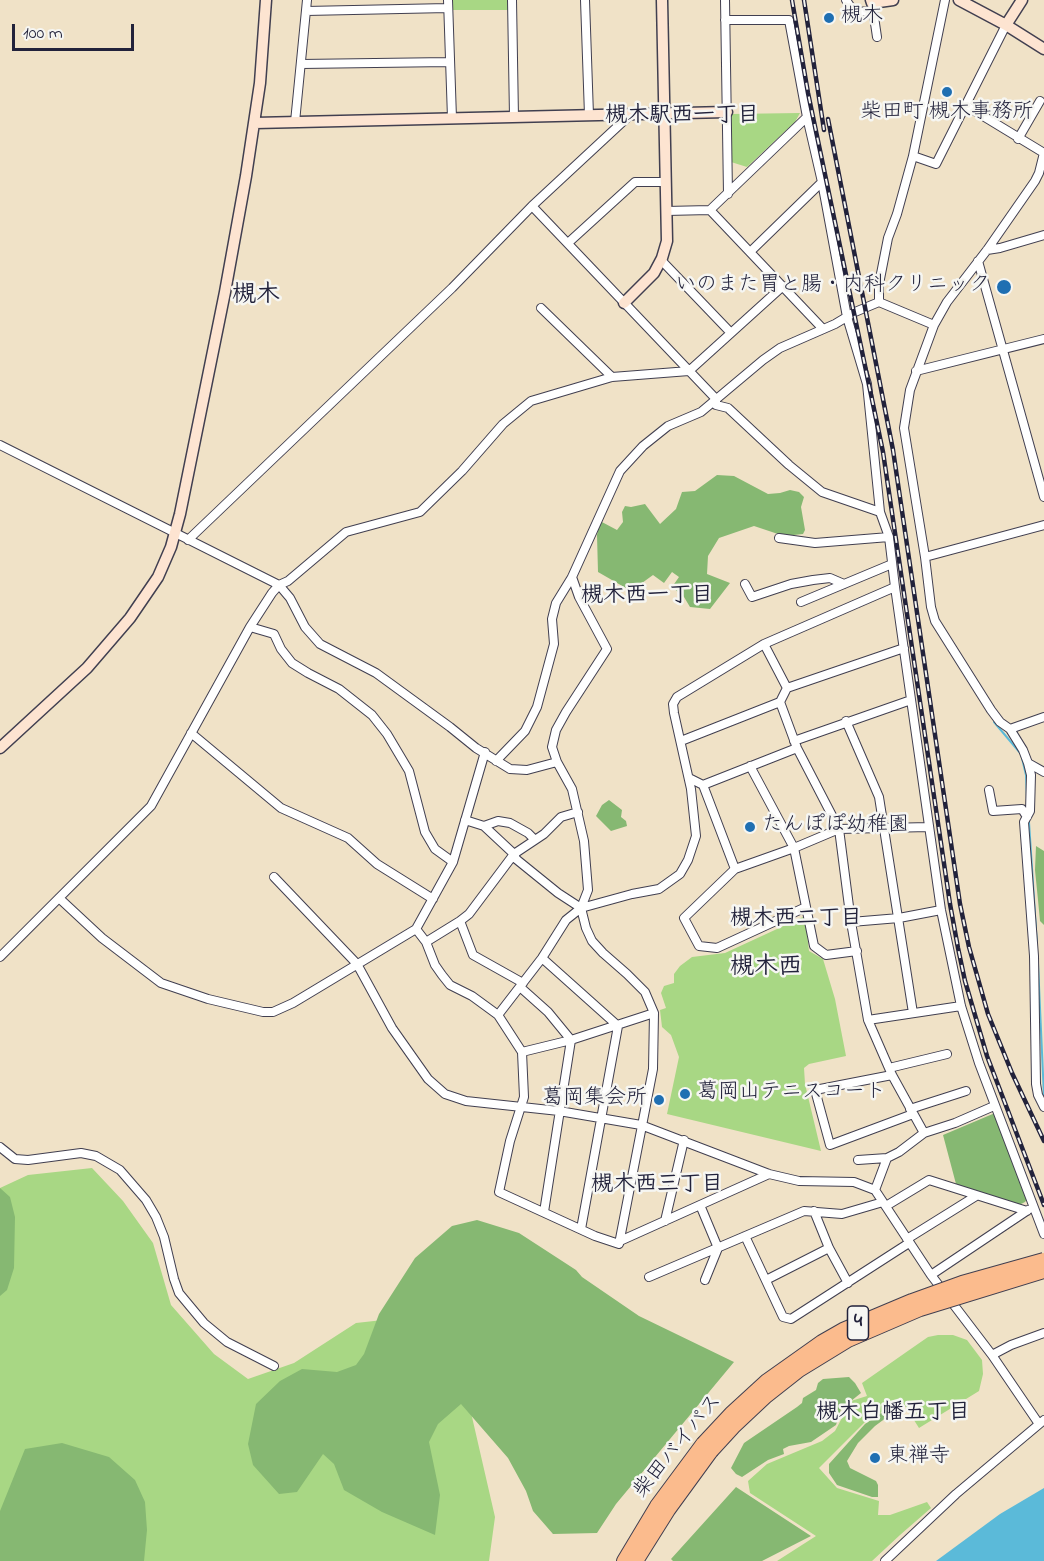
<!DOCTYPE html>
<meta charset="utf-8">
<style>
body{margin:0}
#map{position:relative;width:1044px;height:1561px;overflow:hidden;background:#f0e2c7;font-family:"Indie Flower",sans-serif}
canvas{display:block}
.scale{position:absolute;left:12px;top:24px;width:122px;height:27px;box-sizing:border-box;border:3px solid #22223b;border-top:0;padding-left:8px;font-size:18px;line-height:21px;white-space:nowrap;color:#22223b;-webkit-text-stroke:4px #f6f6f2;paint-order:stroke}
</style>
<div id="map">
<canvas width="1044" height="1561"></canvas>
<div class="scale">100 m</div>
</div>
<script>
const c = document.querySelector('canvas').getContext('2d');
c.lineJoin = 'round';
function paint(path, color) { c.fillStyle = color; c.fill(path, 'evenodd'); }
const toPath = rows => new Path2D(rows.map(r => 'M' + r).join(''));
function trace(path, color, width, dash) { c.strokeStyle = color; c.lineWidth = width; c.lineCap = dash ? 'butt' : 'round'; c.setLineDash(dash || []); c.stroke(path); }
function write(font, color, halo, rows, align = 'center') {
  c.font = font + ' "Indie Flower","Klee One",sans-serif'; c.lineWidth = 5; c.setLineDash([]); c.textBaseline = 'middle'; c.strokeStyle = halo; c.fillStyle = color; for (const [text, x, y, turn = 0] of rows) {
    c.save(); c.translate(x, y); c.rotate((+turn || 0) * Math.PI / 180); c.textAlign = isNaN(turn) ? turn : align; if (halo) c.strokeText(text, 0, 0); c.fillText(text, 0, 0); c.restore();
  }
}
paint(toPath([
 [452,0,508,0,508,10,452,10],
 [800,113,795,122,747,167,731,162,731,114],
 [803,917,806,925,809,951,823,959,835,999,846,1056,809,1064,804,1068,805,1084,821,1151,667,1114,679,1057,671,1035,662,1027,660,1010,666,1008,661,993,664,986,674,983,674,974,680,966,692,957,725,953],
 [92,1168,123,1201,153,1243,171,1305,214,1354,248,1379,294,1363,356,1323,428,1315,458,1356,495,1517,489,1561,0,1561,0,1188,28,1175],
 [938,1335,953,1335,967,1340,982,1360,983,1374,979,1391,919,1428,900,1398,875,1417,867,1420,819,1468,837,1488,879,1501,878,1515,890,1515,927,1502,931,1508,900,1535,872,1561,777,1561,816,1536,750,1493,748,1481,767,1464,822,1441,835,1431,851,1401,867,1396,862,1383,915,1346,928,1337]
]), '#a8d784');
paint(toPath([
 [717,475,734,476,768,494,780,493,790,490,799,492,804,497,801,507,805,530,803,534,784,536,754,526,719,538,708,556,707,574,730,583,710,609,690,607,684,597,672,587,679,577,672,572,664,583,653,575,631,591,598,572,597,535,600,521,617,530,623,522,622,512,625,506,631,507,645,504,660,524,676,509,682,492,695,491],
 [609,800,622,810,621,817,626,821,627,826,611,831,596,816,602,805],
 [1036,846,1044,851,1044,925,1040,921,1038,900,1035,870],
 [995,1113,1028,1198,1025,1202,1017,1206,956,1184,943,1135],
 [0,1188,10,1197,15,1217,14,1268,7,1290,0,1296],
 [477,1220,519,1233,576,1270,582,1277,639,1316,734,1362,616,1504,597,1533,553,1534,533,1511,526,1491,508,1458,461,1404,438,1424,429,1442,440,1495,435,1535,382,1512,344,1490,334,1464,323,1454,297,1492,279,1494,253,1465,248,1444,256,1404,280,1381,302,1369,337,1372,356,1365,364,1354,379,1314,415,1258,452,1226],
 [849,1377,855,1383,861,1393,841,1409,836,1425,811,1442,789,1446,783,1449,784,1454,768,1460,742,1477,736,1474,731,1468,744,1443,797,1407,802,1403,803,1398,816,1390,818,1383,823,1379],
 [897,1402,900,1404,894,1412,875,1426,858,1443,847,1461,850,1468,876,1481,878,1485,878,1497,872,1497,837,1485,829,1473,829,1464,865,1424],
 [62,1443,109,1457,135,1480,145,1502,147,1530,144,1561,0,1561,0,1511,25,1449],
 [736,1487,811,1536,762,1561,673,1561,671,1559]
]), '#86b872');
paint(toPath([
 [1044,1488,1044,1561,936,1561,1000,1514]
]), '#5bbad9');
trace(toPath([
 [994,722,1021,754,1026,775,1027,799],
 [1029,822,1037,945],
 [1038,963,1044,1097]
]), '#5bbad9', 2);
const street = toPath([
 [448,0,452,118],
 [512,0,514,117],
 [585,0,589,115],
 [725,0,728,194],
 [846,0,854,12,873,11],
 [872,3,877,37],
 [306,11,448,8],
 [725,20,789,20,807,117,822,182,847,317,867,384,880,512,889,537,895,587,941,910,961,1006,979,1063,1044,1234],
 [301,64,449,62],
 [965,105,1044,153],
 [295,122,307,0],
 [1018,139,1040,101],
 [1044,153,1039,173,1035,181,987,250,947,302,934,325,910,390,904,428,925,557,931,607,935,621,991,710,1000,722,1010,729,1023,750,1028,763,1044,772],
 [913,156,936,164,1006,25],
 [532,206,716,399,716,405,728,408,789,465,822,492,880,512],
 [710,210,823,329],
 [666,211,710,210,807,117],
 [568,243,635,182,666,182],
 [987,250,1000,248,1044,235],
 [750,252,822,182],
 [661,260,731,333],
 [978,261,1044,497],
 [879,302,879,284,888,238,897,214,913,156,945,0],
 [541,308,612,377],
 [916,371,1044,339],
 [0,445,279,585,290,598,305,627,320,644,376,673,450,727,476,748,510,769,527,770,557,762],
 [779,538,815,543,889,537],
 [188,540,452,288,532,206,630,115],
 [925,557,1044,525],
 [745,584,752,597,791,584,813,580,830,578,844,584],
 [801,602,892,564],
 [250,627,274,634,281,649,292,663,308,673,339,689,372,715,387,734,409,771,425,832,435,849,453,862],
 [764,644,787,688,780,702,797,748,839,829,851,922,868,1020,892,1075,924,1133],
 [787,688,904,648],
 [846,721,879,797,913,1013],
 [1010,729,1044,717],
 [191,733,281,808,348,838,377,864,433,899],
 [681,741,780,702],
 [794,741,911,700],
 [496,761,525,731,537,707,554,644,552,619,556,603,572,577,620,471,643,446,668,426,701,412,763,360,780,348,835,324,855,312,879,302,934,325],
 [1028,763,1031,775,1030,811,1024,822,1034,956,1036,1084,1038,1095,1044,1107],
 [750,766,794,848,814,946,826,955,857,951],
 [689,778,703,785,735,869],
 [703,785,797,748],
 [989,790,993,811,1022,809,1027,817],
 [465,820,484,826,514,854,516,859,558,893,581,908],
 [484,826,498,821,510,823,528,833,535,840],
 [274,877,357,964,392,1028,428,1079,445,1094,466,1101,559,1111,641,1125,769,1174,799,1181,854,1182,875,1190,931,1275,992,1355,1039,1424],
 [59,898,102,938,161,983,208,999,263,1012,273,1012,293,1003,416,929,453,862,485,752],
 [806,907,717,948,699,946,684,918,735,869,794,848,839,829,929,827],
 [460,921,473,955,523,983],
 [851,922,899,918,941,910],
 [416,929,426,942,435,965,442,975,450,985,472,996,498,1015,522,1052,524,1097,510,1141,499,1192,595,1236,619,1244,653,1069,654,1013,645,992,627,974,603,953,592,941,586,928,581,908,588,890,584,841,572,789,557,762,552,747,556,730,566,712,607,649,579,597,572,577],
 [426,942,460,921,469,914,514,854,544,834,561,817,578,812],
 [0,957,151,806,250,627,272,593,279,585,288,581,346,532,420,512,462,471,503,424,531,401,612,377,689,371,783,286],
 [542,958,618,1026,581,1229],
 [520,987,548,1012,571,1040,544,1212],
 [498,1015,542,958,566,920,581,908,632,894,659,889,680,874,688,860,696,836,691,789,674,713,673,704,677,697,764,644,895,587],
 [868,1020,961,1006],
 [522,1052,571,1040,654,1013],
 [889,1068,947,1054],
 [892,1075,815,1090,830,1145,913,1114],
 [910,1109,966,1091],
 [0,1147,15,1159,28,1160,81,1153,96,1156,120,1170,146,1200,156,1217,164,1237,174,1279,179,1293,204,1323,227,1342,274,1366],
 [858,1160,887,1158],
 [875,1190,887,1158,899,1152,924,1133,955,1123,994,1106],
 [700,1205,718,1248,705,1280],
 [886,1206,929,1180,1027,1211],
 [814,1211,829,1248,848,1283],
 [665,1221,684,1140],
 [745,1236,783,1317,791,1319,909,1243],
 [907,1239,976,1196],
 [620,1241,769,1174],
 [931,1275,1028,1210],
 [649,1277,804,1211,842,1214,883,1202],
 [766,1280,829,1248],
 [992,1355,1011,1345,1044,1333],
 [885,1561,956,1494,1044,1420]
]);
const secondary = toPath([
 [871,0,872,3,893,0],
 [959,0,1006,25,1044,49],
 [1006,25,1022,0],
 [255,123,727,112],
 [624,303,654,273,662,258,667,241,662,0],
 [0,748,87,668,130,618,158,577,171,547,180,514,225,292,246,176,260,83,266,0]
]);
const highway = toPath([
 [624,1561,657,1506,703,1444],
 [636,1561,668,1510,711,1451]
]);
trace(street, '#413f50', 10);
trace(secondary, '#413f50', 13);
trace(highway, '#413f50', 16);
trace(street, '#fff', 8);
trace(secondary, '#fde4d1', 10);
trace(highway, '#fbbb8d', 14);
const rail = toPath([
 [792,0,808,93,883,452,950,904,958,948,965,981,987,1056,1044,1205],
 [804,0,824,130],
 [828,119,893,450,960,904,969,947,988,1014,1012,1073,1044,1141]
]);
trace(rail, '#22223b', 4.5);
trace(rail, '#f6f6f2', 2, [7]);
const highwayBridge = toPath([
 [703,1444,731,1414,767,1381,822,1342,843,1330,912,1301,962,1283,1044,1260],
 [711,1451,733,1427,766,1396,799,1370,848,1340,920,1309,1044,1271]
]);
trace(highwayBridge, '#413f50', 16, []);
trace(highwayBridge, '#fbbb8d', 14);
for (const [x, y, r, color] of [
 [829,18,6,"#1f6fb2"],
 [947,92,6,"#1f6fb2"],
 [1004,287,8,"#1f6fb2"],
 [750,827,6,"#1f6fb2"],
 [685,1094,6,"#1f6fb2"],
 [659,1100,6,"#1f6fb2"],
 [875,1458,6,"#1f6fb2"]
]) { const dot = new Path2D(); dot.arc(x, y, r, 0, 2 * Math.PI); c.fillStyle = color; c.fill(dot); trace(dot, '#f6f6f2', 2); }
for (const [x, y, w] of [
 [858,1323,21]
]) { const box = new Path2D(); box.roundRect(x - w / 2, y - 17, w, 34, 4.5); c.fillStyle = '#f6f6f2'; c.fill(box); trace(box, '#22223b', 1.5); }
write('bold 20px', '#22223b', null, [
 ["4",858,1323]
]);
write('21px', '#22223b', '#f6f6f2', [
 ["槻木",841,18],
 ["柴田町 槻木事務所",947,114,"center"],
 ["いのまた胃と腸・内科クリニック",990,287,"right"],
 ["たんぽぽ幼稚園",762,827],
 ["葛岡山テニスコート",697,1094],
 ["葛岡集会所",647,1100,"right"],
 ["東禅寺",887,1458]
], 'left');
write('21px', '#22223b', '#f6f6f2', [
 ["柴田バイパス",679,1447,-51]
]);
write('bold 22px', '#22223b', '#f6f6f2', [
 ["槻木駅西一丁目",682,117],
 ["槻木西一丁目",647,597],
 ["槻木西二丁目",796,920],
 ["槻木西三丁目",657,1186],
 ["槻木白幡五丁目",893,1414]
]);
write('bold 24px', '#22223b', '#f6f6f2', [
 ["槻木",256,297],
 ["槻木西",766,969]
]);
</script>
